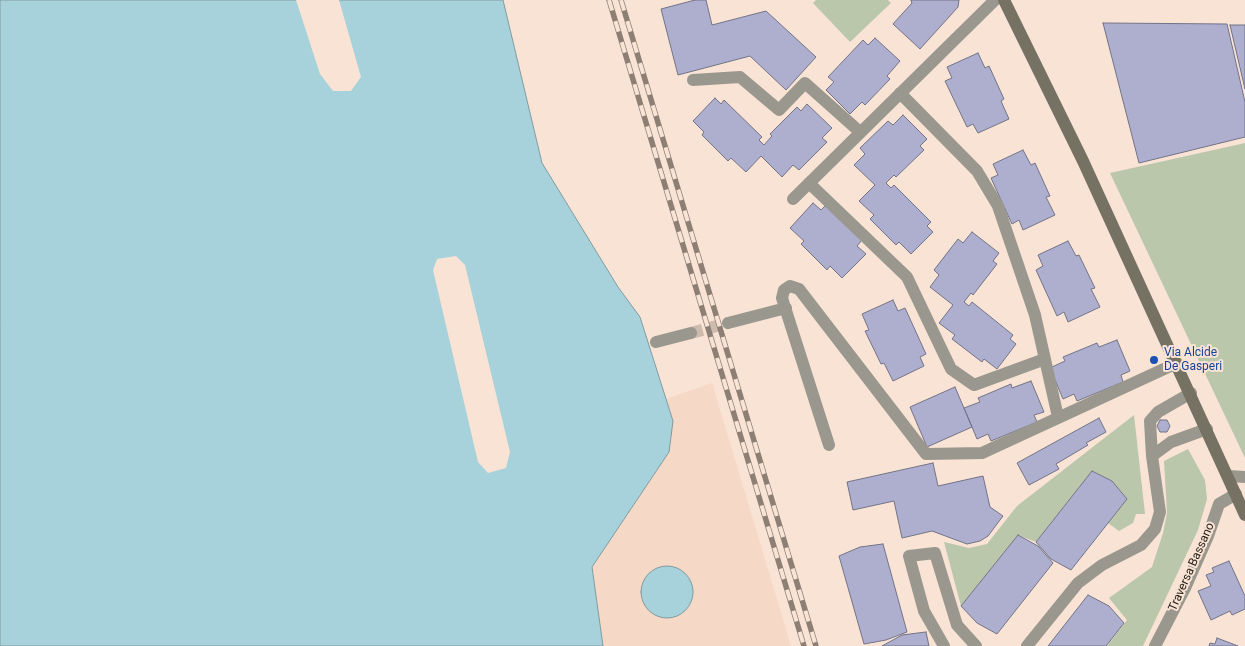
<!DOCTYPE html>
<style>
body{margin:0}
canvas{display:block;background:#f8e3d4}
</style>
<canvas width="1245" height="646"></canvas>
<script>
const c = document.querySelector('canvas').getContext('2d');
c.lineJoin = 'round';
function paint(path, color) { c.fillStyle = color; c.fill(path, 'evenodd'); }
const toPath = rows => new Path2D(rows.map(r => 'M' + r).join(''));
function trace(path, color, width, dash) { c.strokeStyle = color; c.lineWidth = width; c.lineCap = dash ? 'butt' : 'round'; c.setLineDash(dash || []); c.stroke(path); }
function write(font, color, halo, rows, align = 'center') {
  c.font = font + ' Roboto,sans-serif'; c.lineWidth = 4; c.setLineDash([]); c.textBaseline = 'middle'; c.strokeStyle = halo; c.fillStyle = color; for (const [text, x, y, turn = 0] of rows) {
    c.save(); c.translate(x, y); c.rotate((+turn || 0) * Math.PI / 180); c.textAlign = isNaN(turn) ? turn : align; if (halo) c.strokeText(text, 0, 0); c.fillText(text, 0, 0); c.restore();
  }
}
paint(toPath([
 [712,383,791,646,603,646,592,567,669,452,673,421,666,399]
]), '#f5d8c5');
paint(toPath([
 [816,0,888,0,891,3,850,42,813,3],
 [1245,143,1245,458,1110,173],
 [1134,415,1145,514,1136,514,1133,523,1119,531,1108,523,1127,499,1112,481,1092,471,1036,542,1018,535,961,606,944,542,969,548,987,544,1017,506],
 [1188,449,1205,480,1207,499,1198,530,1143,646,1107,646,1127,620,1109,598,1152,567,1163,533,1167,513,1164,461]
]), '#bbc7aa');
const water = toPath([
 [0,0,503,0,542,163,618,287,640,317,673,421,669,452,592,567,603,646,0,646,0,0],
 '641 592a26 26 0 1 1 52 0a26 26 0 1 1-52 0Z'
]);
paint(water, '#a8d2db');
trace(water, '#809ba0', 1);
paint(toPath([
 [296,0,339,0,361,77,351,91,333,91,320,74],
 [456,256,465,265,510,452,506,468,488,473,478,462,433,270,437,259]
]), '#f8e3d4');
const building = toPath([
 [695,0,706,0,712,25,766,11,816,57,786,90,750,56,678,75,661,9,695,0],
 [911,0,959,0,958,7,920,49,893,24,912,3,911,0],
 [1103,23,1227,24,1245,102,1245,137,1139,163,1103,23],
 [1230,25,1245,25,1245,89,1230,25],
 [875,38,900,61,887,76,890,79,865,105,862,102,850,114,826,90,834,82,828,77,863,40,868,45,875,38],
 [978,53,985,68,989,66,1004,99,1001,101,1009,119,978,133,973,124,967,127,945,81,952,78,947,67,978,53],
 [715,98,721,104,724,100,762,137,759,140,764,145,772,136,770,134,797,107,801,111,807,104,832,128,822,138,827,142,799,170,793,165,782,177,761,156,746,172,731,158,728,161,702,135,704,132,693,121,715,98],
 [903,115,927,139,920,146,924,150,896,177,894,175,886,183,891,188,894,185,931,222,927,226,933,232,911,254,899,242,896,245,870,219,874,215,859,201,875,185,854,165,865,154,860,148,888,121,893,125,903,115],
 [1023,150,1031,165,1035,163,1050,196,1046,197,1055,215,1023,230,1019,220,1012,224,991,178,998,175,993,164,1023,150],
 [813,203,821,210,826,205,862,240,857,246,866,254,842,278,830,266,827,270,801,244,804,241,790,228,813,203],
 [972,232,999,253,993,261,997,264,973,295,971,293,964,302,969,306,972,302,1013,335,1010,339,1016,344,997,369,984,359,982,362,952,339,955,335,939,323,953,305,930,287,939,275,934,270,958,239,963,243,972,232],
 [1068,241,1076,256,1079,255,1095,288,1091,289,1100,307,1068,322,1064,312,1057,316,1036,270,1043,266,1038,255,1068,241],
 [893,300,898,311,905,308,926,354,920,357,924,366,893,381,884,363,881,364,865,331,869,330,862,314,893,300],
 [1117,340,1130,371,1121,375,1123,382,1077,401,1074,394,1063,399,1050,368,1065,361,1063,357,1097,343,1099,347,1117,340],
 [1031,381,1044,412,1034,415,1037,422,991,441,988,434,977,439,964,408,980,402,978,398,1011,384,1012,388,1031,381],
 [955,387,972,427,927,447,910,407,955,387],
 [1099,418,1106,432,1086,443,1088,445,1056,464,1059,469,1029,485,1017,463,1099,418],
 [1160,420,1167,420,1170,426,1167,432,1160,432,1157,426,1160,420],
 [933,463,938,486,983,476,990,507,1003,516,988,536,980,541,967,544,932,531,902,538,894,501,853,510,847,482,933,463],
 [1092,471,1112,481,1127,499,1071,570,1051,559,1036,542,1092,471],
 [1018,535,1038,546,1053,563,997,634,977,623,961,606,1018,535],
 [883,544,907,632,886,640,864,644,839,556,860,547,883,544],
 [1229,561,1245,596,1245,609,1232,615,1230,611,1211,620,1198,591,1211,586,1206,575,1214,572,1212,568,1229,561],
 [1088,595,1109,606,1124,623,1106,646,1048,646,1088,595],
 [926,632,929,646,882,646,902,635,926,632],
 [1217,638,1238,646,1209,646,1210,643,1215,644,1217,638]
]);
paint(building, '#aeafcf');
trace(building, '#727387', 1);
trace(toPath([
 [691,333,728,323]
]), '#cdbbae', 12, [12, 6]);
trace(toPath([
 [693,80,740,77,779,110,805,83,860,132],
 [1191,393,1158,412,1150,421,1152,456,1171,442,1207,429],
 [944,646,924,611,909,556,935,553,957,625,976,646],
 [1027,646,1078,583,1102,565,1141,545,1155,529,1160,512,1152,456]
]), '#9a988e', 12);
trace(toPath([
 [900,93,977,171,998,206,1035,315,1058,417],
 [809,183,907,277,951,369,974,385,1045,359],
 [793,199,995,0],
 [728,323,786,308],
 [656,342,691,333],
 [829,445,782,298,784,290,790,286,799,289,926,454,982,453,1177,363],
 [1228,476,1245,477],
 [1155,646,1185,588,1208,536,1219,504,1236,494]
]), '#9a988e', 12);
trace(toPath([
 [1004,0,1083,161,1245,515]
]), '#757264', 12);
const rail = toPath([
 [609,0,804,646],
 [621,0,816,646]
]);
trace(rail, '#8e7f75', 5.5);
trace(rail, '#f8e3d4', 4, [11]);
for (const [x, y, r, color] of [
 [1154,360,5,"#1a4fb4"]
]) { const dot = new Path2D(); dot.arc(x, y, r, 0, 2 * Math.PI); c.fillStyle = color; c.fill(dot); trace(dot, '#f8e3d4', 2); }
write('12px', '#164399', '#f8e3d4', [
 ["Via Alcide",1164,353],
 ["De Gasperi",1164,367]
], 'left');
write('12px', '#231b16', '#f8e3d4', [
 ["Traversa Bassano",1192,567,-66]
]);
</script>
